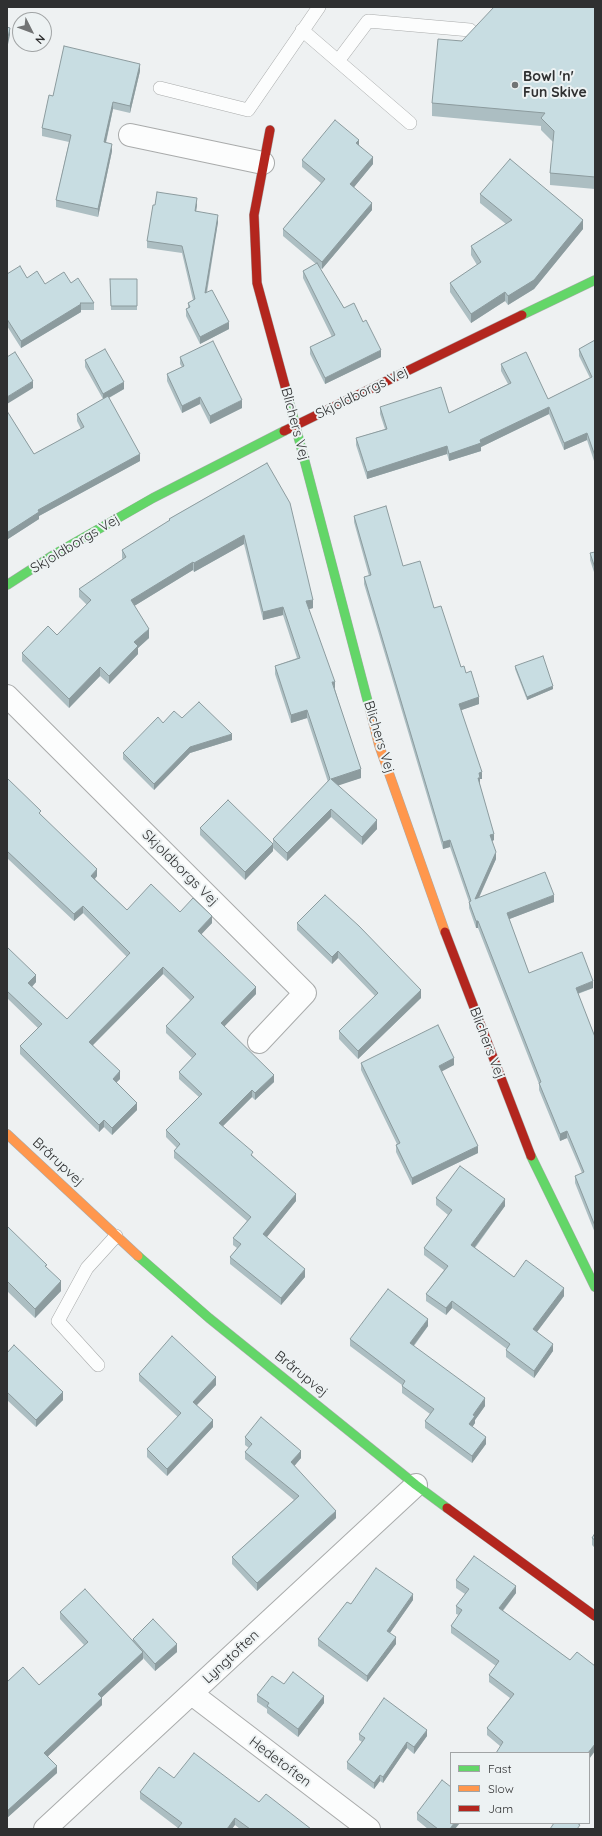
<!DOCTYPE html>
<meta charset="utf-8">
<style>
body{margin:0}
#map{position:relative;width:602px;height:1836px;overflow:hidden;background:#eef1f2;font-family:Quicksand,sans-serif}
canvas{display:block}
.frame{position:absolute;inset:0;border:8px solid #2f3031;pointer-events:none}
.legend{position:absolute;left:450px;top:1752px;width:140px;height:72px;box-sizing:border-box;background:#edf2f3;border:1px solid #a1a4a5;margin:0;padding:5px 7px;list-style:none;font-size:12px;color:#2f3031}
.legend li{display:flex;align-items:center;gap:8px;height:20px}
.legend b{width:20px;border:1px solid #a1a4a5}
.north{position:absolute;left:12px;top:12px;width:40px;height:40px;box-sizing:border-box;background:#edf2f3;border:1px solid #a1a4a5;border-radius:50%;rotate:132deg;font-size:11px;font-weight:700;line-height:16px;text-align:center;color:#2f3031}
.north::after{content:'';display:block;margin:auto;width:14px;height:18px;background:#727475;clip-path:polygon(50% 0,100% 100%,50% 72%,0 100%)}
</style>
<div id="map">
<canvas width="602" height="1836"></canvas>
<div class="frame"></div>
<ul class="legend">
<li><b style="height:5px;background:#63d668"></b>Fast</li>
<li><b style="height:5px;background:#ff974d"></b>Slow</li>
<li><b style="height:5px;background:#b3261e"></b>Jam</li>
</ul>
<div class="north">N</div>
</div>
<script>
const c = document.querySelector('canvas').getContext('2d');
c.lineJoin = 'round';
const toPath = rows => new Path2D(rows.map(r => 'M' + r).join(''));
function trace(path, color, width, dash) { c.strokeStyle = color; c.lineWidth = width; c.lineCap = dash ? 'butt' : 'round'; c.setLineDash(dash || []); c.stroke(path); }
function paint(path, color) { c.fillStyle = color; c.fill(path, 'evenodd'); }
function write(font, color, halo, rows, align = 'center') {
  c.font = font + ' Quicksand,sans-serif'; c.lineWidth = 4; c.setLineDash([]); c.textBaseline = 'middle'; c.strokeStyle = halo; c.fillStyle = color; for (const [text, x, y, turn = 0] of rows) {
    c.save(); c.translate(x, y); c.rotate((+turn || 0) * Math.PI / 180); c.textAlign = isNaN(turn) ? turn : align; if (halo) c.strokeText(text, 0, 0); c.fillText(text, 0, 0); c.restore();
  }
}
const lane = toPath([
 [302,30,410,123],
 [338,61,368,21,470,30],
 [160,88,248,110,319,7],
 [98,1365,58,1321,87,1268,116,1236]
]);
const street = toPath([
 [130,135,263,163],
 [7,696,305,993,259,1042],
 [192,1694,369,1829],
 [45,1829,416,1485]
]);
const fast = toPath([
 [522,315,595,280],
 [285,386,370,710],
 [7,585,55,554,153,498,284,431],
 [531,1156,595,1287],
 [138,1256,209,1318,416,1485,447,1508]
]);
const slow = toPath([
 [370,710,379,745,445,932],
 [7,1134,138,1256]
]);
const jam = toPath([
 [270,130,254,215,257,283,285,386],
 [284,431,522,315],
 [445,932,531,1156],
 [447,1508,595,1616]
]);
trace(lane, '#a9abab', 14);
trace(street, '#a9abab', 24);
trace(fast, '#a9abab', 10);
trace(slow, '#a9abab', 10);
trace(jam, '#a9abab', 10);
trace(lane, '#fcfdfd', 13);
trace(street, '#fcfdfd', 22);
trace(fast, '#63d668', 9);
trace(slow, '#ff974d', 9);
trace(jam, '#b3261e', 9);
paint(toPath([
 [595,7,595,189,550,185,550,173,553,142,541,130,541,126,432,116,432,103,462,41],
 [140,71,130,113,113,109,106,143,112,151,98,217,56,207,56,200,69,142,42,136,42,128,53,96],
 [359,145,373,164,354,187,372,210,322,269,319,267,344,308,363,322,381,357,325,384,310,354,310,347,332,337,303,278,303,271,316,264,283,236,283,229,321,183,302,167,302,160],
 [480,194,583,229,534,289,508,305,505,301,471,323,450,292,450,283,477,265,471,255,471,246,506,224,480,203],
 [197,205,196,211,218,222,207,293,229,329,200,344,186,316,186,309,188,308,188,303,193,300,182,253,147,248,147,241],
 [7,274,27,278,45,284,71,283,94,303,94,310,81,310,81,312,21,348,7,326],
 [110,279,137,279,137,310,111,310],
 [595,325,595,335,594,333,594,326],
 [595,340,595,464,587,440,564,450,549,414,481,447,481,451,449,461,447,454,367,479,356,445,356,438,385,429,380,414,380,407,449,413,508,384,501,371,501,364,548,399,590,378,579,356,579,349],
 [180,357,242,408,210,424,200,404,182,413,167,381,167,374,182,367,180,364],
 [85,360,124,389,109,398,140,461,39,516,39,519,8,539,7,538,7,411,34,454,81,429,77,421,77,414,103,399,85,367],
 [267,463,313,608,309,609,335,689,361,778,337,785,377,829,362,845,331,817,287,861,273,848,273,851,245,880,200,835,200,828,273,843,273,839,328,782,307,718,291,723,275,674,275,666,297,658,283,615,263,620,244,544,194,572,193,570,134,606,149,638,138,648,138,654,109,684,100,676,69,708,22,661,22,653,57,635,87,605,79,597,79,589,123,560,122,558,122,550,169,521,169,519],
 [354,516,403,566,434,608,461,667,466,673,479,704,461,710,482,779,480,779,480,785,494,840,492,841,496,859,479,898,554,902,509,919,529,973,593,988,578,994,595,1037,595,1233,575,1183,575,1176,582,1173,567,1138,560,1141,539,1090,539,1084,478,928,476,928,469,908,469,902,450,847,443,849,364,584,364,577,369,576,354,522],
 [595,552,595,575,590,560,590,553],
 [515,666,553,689,527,700,515,669],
 [182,718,232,740,190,753,154,790,123,759,123,753,163,723],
 [7,778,97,876,95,879,127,910,180,912,212,923,201,934,256,994,224,1026,274,1082,255,1100,252,1097,223,1126,253,1156,296,1201,266,1237,305,1277,281,1305,230,1264,230,1257,237,1248,233,1245,233,1238,247,1221,174,1158,174,1151,177,1148,166,1137,166,1130,199,1097,179,1079,179,1072,192,1058,166,1033,166,1026,190,1000,163,974,93,1045,120,1079,116,1082,137,1110,112,1135,104,1127,99,1132,20,1054,20,1046,38,1028,7,998,7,947,36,982,32,987,67,1019,127,957,83,913,74,921,7,858],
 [297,923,421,998,358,1059,339,1039,339,1031,375,996,338,958,332,964,297,930],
 [361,1063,454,1065,441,1071,478,1153,412,1185,396,1152,396,1145,397,1144,361,1070],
 [436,1198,505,1206,475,1248,514,1277,564,1296,537,1332,553,1351,534,1378,506,1357,506,1350,507,1349,452,1308,446,1315,426,1301,426,1294,444,1270,424,1255,424,1248,448,1215,436,1205],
 [7,1226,47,1268,61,1291,35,1318,7,1291],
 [428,1326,414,1346,485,1406,475,1420,475,1423,472,1427,486,1444,472,1463,425,1428,425,1421,430,1414,402,1393,402,1385,350,1346,350,1339],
 [7,1353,63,1400,36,1427,7,1400],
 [139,1374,216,1385,197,1405,213,1427,167,1476,147,1457,147,1449,178,1417,139,1381],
 [245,1437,301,1458,294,1466,336,1518,257,1591,232,1564,232,1557,294,1500,245,1459,245,1452,249,1448,245,1445],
 [595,1533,595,1548,592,1545,592,1538],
 [456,1580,516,1593,503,1611,570,1660,595,1666,595,1751,589,1759,500,1746,487,1735,487,1728,510,1698,489,1682,489,1675,496,1666,451,1633,451,1626,459,1615,456,1614,456,1606,465,1594,456,1588],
 [413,1600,390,1633,396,1644,367,1682,318,1646,318,1639,351,1604],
 [60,1612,133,1640,133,1639,177,1652,155,1671,143,1658,143,1659,101,1698,102,1705,48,1756,57,1773,7,1818,39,1685,84,1645,60,1619],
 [257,1695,324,1703,298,1737,267,1713,267,1709,257,1702],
 [359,1734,427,1736,414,1754,407,1748,383,1783,380,1781,374,1789,347,1769,347,1762,362,1742,359,1740],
 [174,1778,259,1802,311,1829,240,1829,235,1825,178,1828,140,1799,140,1792],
 [417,1813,455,1829,428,1829,417,1820]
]), '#acbec2');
paint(toPath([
 [10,28,10,35,7,49,7,42],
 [140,64,140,71,130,113,130,106],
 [113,102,113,109,104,150,104,142],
 [359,140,359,147,356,143],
 [112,144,112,151,98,217,98,209],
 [373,157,373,164,350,192,350,184],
 [197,198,197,205,195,218,195,211],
 [372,203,372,210,322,269,322,262],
 [218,215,218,222,205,300,205,293],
 [583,220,583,229,534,289,508,305,508,296],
 [505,292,505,301,471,323,471,314],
 [81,304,81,312,21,348,21,341],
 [229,322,229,329,200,344,200,337],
 [381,350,381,357,325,384,325,378],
 [33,381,33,388,7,404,7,397],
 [124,382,124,389,103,401,103,394],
 [200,397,200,404,182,413,182,406],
 [242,400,242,408,210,424,210,416],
 [549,407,549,414,481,447,481,451,449,461,449,454,480,440],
 [587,433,587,440,564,450,564,443],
 [447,446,447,454,367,479,367,472],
 [140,454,140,461,39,516,39,519,8,539,8,532,38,510],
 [244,535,244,544,194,572,194,563],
 [193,562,193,570,131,608,131,600],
 [313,600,313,608,306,610,306,601],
 [283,607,283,615,263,620,263,612],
 [149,629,149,638,138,648,138,654,109,684,109,676,134,642],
 [100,667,100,676,69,708,69,699],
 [332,682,335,682,335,690],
 [553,686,553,689,527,700,527,697],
 [479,697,479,704,459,711,459,704],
 [307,710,307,718,291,723,291,715],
 [232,734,232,740,190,753,154,790,154,784,190,747],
 [361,769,361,778,331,788,331,779],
 [482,772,482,779,480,779,480,785,478,785,478,778,479,773],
 [331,809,331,817,287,861,287,853],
 [377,820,377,829,362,845,362,837],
 [494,834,494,840,490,842,490,835],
 [450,840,450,847,443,849,443,842],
 [273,844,273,851,245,880,245,872],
 [496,852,496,859,475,906,475,899],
 [97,869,97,876,91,883,91,876],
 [554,895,554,902,507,920,507,913],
 [83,906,83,913,74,921,74,914],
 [212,916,212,923,198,938,198,931],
 [476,921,478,921,478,928,476,928],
 [338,951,338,958,332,964,332,957],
 [163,967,163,974,89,1049,89,1042],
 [36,975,36,982,28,991,28,983],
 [593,981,593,988,576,994,576,988],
 [256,987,256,994,221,1030,221,1023],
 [421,990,421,998,358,1059,358,1051],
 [454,1058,454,1065,439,1073,439,1066],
 [120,1071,120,1079,113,1086,113,1079],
 [274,1075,274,1082,255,1100,255,1093],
 [252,1090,252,1097,219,1130,219,1123],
 [137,1103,137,1110,112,1135,112,1128],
 [104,1120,104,1127,99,1132,99,1125],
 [567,1131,567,1138,560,1141,560,1134],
 [478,1146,478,1153,412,1185,412,1178],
 [296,1194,296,1201,263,1242,263,1234],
 [505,1199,505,1206,471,1252,471,1245],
 [305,1269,305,1277,281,1305,281,1298],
 [61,1281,61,1291,35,1318,35,1309],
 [564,1288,564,1296,533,1337,533,1329],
 [452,1301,452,1308,446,1315,446,1308],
 [428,1319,428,1326,410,1350,410,1343],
 [553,1344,553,1351,534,1378,534,1371],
 [216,1377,216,1385,193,1409,193,1402],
 [63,1392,63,1400,36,1427,36,1420],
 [485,1398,485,1406,475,1420,475,1423,469,1432,469,1424,473,1415],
 [213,1420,213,1427,167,1476,167,1469],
 [486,1437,486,1444,472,1463,472,1456],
 [301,1451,301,1458,291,1470,291,1462],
 [336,1511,336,1518,257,1591,257,1583],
 [516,1586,516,1593,499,1615,499,1608],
 [413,1594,413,1600,387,1637,387,1631],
 [396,1637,396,1644,367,1682,367,1676],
 [177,1644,177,1652,155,1671,155,1664],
 [143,1652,143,1659,98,1701,98,1694],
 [324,1696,324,1703,298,1737,298,1729],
 [102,1698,102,1705,44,1760,44,1753],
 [427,1730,427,1736,414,1754,414,1747],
 [407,1742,407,1748,383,1783,383,1777],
 [595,1744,595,1751,589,1759,589,1753,588,1753],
 [57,1766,57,1773,7,1818,7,1811],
 [380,1775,380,1781,374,1789,374,1783],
 [235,1818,235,1825,232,1829,227,1829],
 [454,1823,460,1823,455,1829,450,1829]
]), '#8c9b9e');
const building = toPath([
 [494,7,595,7,595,177,550,173,554,131,541,118,545,113,432,103,438,39,462,41,494,7],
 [7,27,10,28,7,42,7,27],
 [64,46,140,64,130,106,113,102,104,142,112,144,98,209,56,200,71,135,42,128,49,95,53,96,64,46],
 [335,120,359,140,356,143,373,157,350,184,372,203,322,262,283,229,325,179,302,160,335,120],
 [510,159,583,220,534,280,508,296,505,292,471,314,450,283,481,262,471,246,512,220,480,194,510,159],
 [157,192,197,198,195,211,218,215,205,293,212,290,229,322,200,337,186,309,190,307,188,303,195,299,182,246,147,241,153,205,155,205,157,192],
 [317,263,344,308,354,303,363,322,366,320,381,350,325,378,310,347,335,335,303,271,317,263],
 [20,266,27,278,37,271,45,284,64,272,71,283,78,278,94,303,80,303,81,304,21,341,7,319,7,274,20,266],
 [110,279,137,279,137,306,111,306,110,279],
 [595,340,595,456,587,433,564,443,549,407,480,440,481,443,449,454,447,446,367,472,356,438,387,429,380,407,441,387,449,413,511,383,501,364,526,352,548,399,592,377,579,349,595,340],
 [213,341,242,400,210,416,200,397,182,406,167,374,184,366,180,357,213,341],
 [105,349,124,382,103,394,85,360,105,349],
 [15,352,33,381,7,397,7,357,15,352],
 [108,396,140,454,38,510,39,512,8,532,7,531,7,411,34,454,84,427,77,414,108,396],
 [267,463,290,503,313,600,306,601,335,682,332,682,361,769,331,779,377,820,362,837,331,809,287,853,273,839,330,779,307,710,291,715,275,666,300,658,283,607,263,612,244,535,194,563,193,562,131,600,149,629,134,642,138,646,109,676,100,667,69,699,22,653,48,626,57,635,91,600,79,589,126,557,122,550,170,520,169,519,267,463],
 [386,506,403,566,420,561,434,608,441,606,461,667,464,666,466,673,471,671,479,697,459,704,482,772,479,773,480,778,478,778,494,834,490,835,496,852,475,899,545,872,554,895,507,913,529,973,582,952,593,981,576,988,595,1037,595,1226,575,1176,584,1172,567,1131,560,1134,539,1083,541,1082,478,921,476,921,469,902,471,901,450,840,443,842,364,577,371,575,354,516,386,506],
 [595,552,595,568,590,553,595,552],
 [543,656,553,686,527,697,515,666,543,656],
 [199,702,232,734,190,747,154,784,123,753,158,717,163,723,174,711,182,718,199,702],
 [7,778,41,811,39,813,97,869,91,876,127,910,151,884,180,912,193,898,212,916,198,931,256,987,221,1023,274,1075,255,1093,252,1090,219,1123,253,1152,251,1155,296,1194,263,1234,305,1269,281,1298,230,1257,241,1244,233,1238,251,1217,174,1151,180,1144,166,1130,202,1094,179,1072,196,1054,166,1026,194,997,163,967,89,1042,120,1071,113,1079,137,1103,112,1128,104,1120,99,1125,20,1046,42,1024,7,991,7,947,36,975,28,983,67,1019,130,953,83,906,74,914,7,851,7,778],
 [228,800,273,844,245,872,200,828,228,800],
 [325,895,359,926,421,990,358,1051,339,1031,378,993,338,951,332,957,297,923,325,895],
 [438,1025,454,1058,439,1066,478,1146,412,1178,396,1145,400,1143,361,1063,438,1025],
 [460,1166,505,1199,471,1245,514,1277,526,1260,564,1288,533,1329,553,1344,534,1371,506,1350,510,1344,452,1301,446,1308,426,1294,448,1266,424,1248,452,1210,436,1198,460,1166],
 [7,1226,47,1265,45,1266,61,1281,35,1309,7,1281,7,1226],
 [388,1289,428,1319,410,1343,485,1398,473,1415,475,1416,469,1424,486,1437,472,1456,425,1421,434,1409,402,1386,405,1381,350,1339,388,1289],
 [172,1336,216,1377,193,1402,213,1420,167,1469,147,1449,181,1413,139,1374,172,1336],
 [14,1345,63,1392,36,1420,7,1392,7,1353,14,1345],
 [261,1417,301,1451,291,1462,336,1511,257,1583,232,1557,299,1496,245,1452,252,1444,245,1437,261,1417],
 [595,1533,595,1540,592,1538,595,1533],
 [474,1556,516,1586,499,1608,570,1660,577,1652,595,1666,595,1744,588,1753,496,1753,503,1742,487,1728,514,1694,489,1675,499,1661,451,1626,462,1610,456,1606,469,1589,456,1580,474,1556],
 [376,1568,413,1594,387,1631,396,1637,367,1676,318,1639,347,1602,351,1604,376,1568],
 [85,1589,143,1652,98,1694,102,1698,44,1753,57,1766,7,1811,7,1682,23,1667,39,1685,88,1642,60,1612,85,1589],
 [153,1619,177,1644,155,1664,133,1639,153,1619],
 [293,1672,324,1696,298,1729,267,1706,269,1703,257,1695,272,1676,284,1684,293,1672],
 [384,1698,427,1730,414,1747,407,1742,383,1777,380,1775,374,1783,347,1762,365,1738,359,1734,384,1698],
 [194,1753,259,1802,266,1794,311,1829,250,1829,235,1818,227,1829,177,1829,182,1823,140,1792,159,1767,174,1778,194,1753],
 [442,1780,451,1787,451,1823,454,1823,450,1829,438,1829,417,1813,442,1780],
 [554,1823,577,1823,580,1825,577,1829,550,1829,554,1823]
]);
paint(building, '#c8dde2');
trace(building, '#8c9b9e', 1);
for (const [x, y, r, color] of [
 [515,85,4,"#727475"]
]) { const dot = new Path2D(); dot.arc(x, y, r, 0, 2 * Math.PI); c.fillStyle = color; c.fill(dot); trace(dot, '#edf2f3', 1.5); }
write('bold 14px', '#2f3031', '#edf2f3', [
 ["Bowl 'n'",523,77],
 ["Fun Skive",523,93]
], 'left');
write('14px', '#2f3031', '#edf2f3', [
 ["Skjoldborgs Vej",362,393,-26],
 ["Blichers Vej",295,424,75],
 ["Skjoldborgs Vej",75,544,-31],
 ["Blichers Vej",379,737,73],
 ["Skjoldborgs Vej",180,868,45],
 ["Blichers Vej",487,1043,69],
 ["Brårupvej",58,1162,43],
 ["Brårupvej",301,1374,39],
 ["Lyngtoften",231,1657,-43],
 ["Hedetoften",280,1762,37]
]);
</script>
